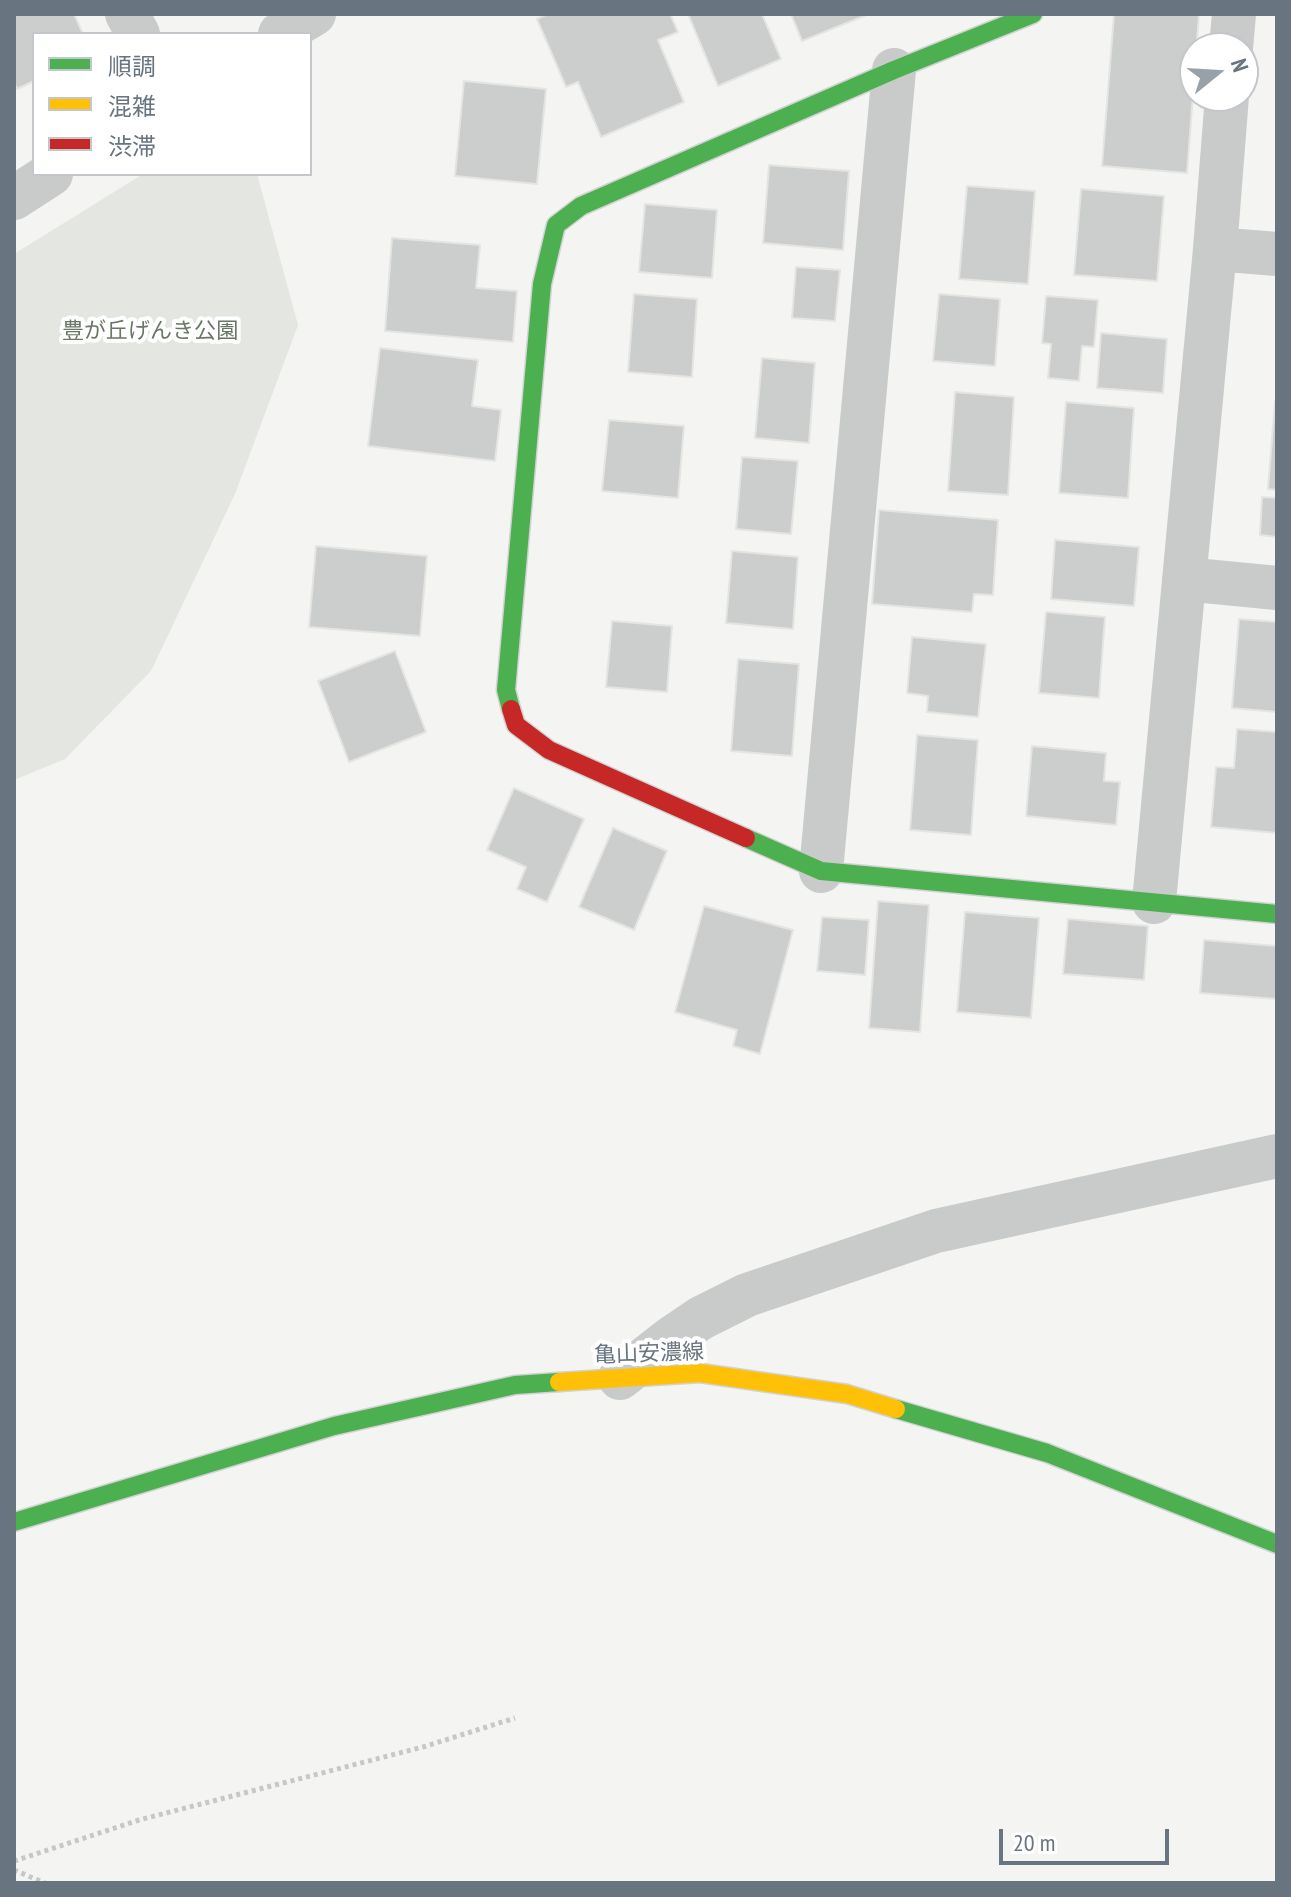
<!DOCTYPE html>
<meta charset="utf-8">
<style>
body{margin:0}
#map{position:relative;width:1291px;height:1897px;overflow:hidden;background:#f4f4f3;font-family:"PT Sans Narrow","Noto Sans JP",sans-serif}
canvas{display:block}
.frame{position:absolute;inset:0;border:16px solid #68747f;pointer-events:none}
.legend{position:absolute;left:32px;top:32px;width:280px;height:144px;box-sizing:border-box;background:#fff;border:2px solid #c3c7cc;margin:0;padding:10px 14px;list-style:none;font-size:24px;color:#68747f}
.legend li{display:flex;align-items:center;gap:16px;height:40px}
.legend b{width:40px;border:2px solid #c3c7cc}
.north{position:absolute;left:1179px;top:32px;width:80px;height:80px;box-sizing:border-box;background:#fff;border:2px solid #c3c7cc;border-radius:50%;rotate:72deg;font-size:22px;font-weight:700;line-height:32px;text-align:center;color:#68747f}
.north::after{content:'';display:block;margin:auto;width:28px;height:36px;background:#99a1a8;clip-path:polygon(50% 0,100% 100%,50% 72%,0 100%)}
.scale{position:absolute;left:999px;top:1829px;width:170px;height:36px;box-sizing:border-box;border:4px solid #68747f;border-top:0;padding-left:10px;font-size:24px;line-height:28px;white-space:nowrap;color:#68747f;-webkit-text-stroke:6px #fff;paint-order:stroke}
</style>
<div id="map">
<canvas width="1291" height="1897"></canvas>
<div class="frame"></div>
<ul class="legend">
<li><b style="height:10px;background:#4caf50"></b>順調</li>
<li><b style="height:10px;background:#ffc107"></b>混雑</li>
<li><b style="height:10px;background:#c62828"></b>渋滞</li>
</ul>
<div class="north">N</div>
<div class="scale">20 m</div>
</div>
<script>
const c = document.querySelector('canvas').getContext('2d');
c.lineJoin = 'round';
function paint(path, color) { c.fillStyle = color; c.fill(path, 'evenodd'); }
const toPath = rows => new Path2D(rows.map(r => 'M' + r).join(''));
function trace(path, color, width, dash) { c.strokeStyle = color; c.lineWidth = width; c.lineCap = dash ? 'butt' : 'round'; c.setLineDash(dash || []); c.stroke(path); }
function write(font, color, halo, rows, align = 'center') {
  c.font = font + ' "PT Sans Narrow","Noto Sans JP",sans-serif'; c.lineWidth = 8; c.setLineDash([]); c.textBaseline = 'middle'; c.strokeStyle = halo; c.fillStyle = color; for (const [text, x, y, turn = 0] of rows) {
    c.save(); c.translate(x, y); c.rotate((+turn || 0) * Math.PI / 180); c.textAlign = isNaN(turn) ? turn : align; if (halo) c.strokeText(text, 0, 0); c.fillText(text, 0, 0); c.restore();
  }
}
paint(toPath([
 [143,174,257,174,298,325,235,494,151,671,65,759,14,780,14,254]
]), '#e4e6e2');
const building = toPath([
 [17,14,74,14,83,34,34,34,34,81,17,89,14,82,14,15,17,14],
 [548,14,670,14,678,32,658,40,684,102,601,137,578,82,566,87,537,19,548,14],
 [688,14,762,14,781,59,718,86,688,14],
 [791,14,869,14,802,41,791,14],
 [1114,14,1199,14,1187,173,1102,166,1114,14],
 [464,81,546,89,537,184,455,176,464,81],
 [769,165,849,171,843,250,763,243,769,165],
 [967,186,1035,191,1028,284,959,279,967,186],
 [1081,189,1164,196,1157,281,1074,275,1081,189],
 [645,204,717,210,712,278,639,272,645,204],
 [392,238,480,245,476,288,517,291,513,342,385,331,392,238],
 [796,267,840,270,835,321,792,318,796,267],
 [634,294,697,299,692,377,628,372,634,294],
 [939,294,1000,299,995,366,933,361,939,294],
 [1046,296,1098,300,1094,347,1082,346,1079,381,1048,378,1051,344,1042,343,1046,296],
 [1101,333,1167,339,1163,393,1097,388,1101,333],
 [380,348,478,360,472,406,501,410,495,461,368,446,380,348],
 [762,358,815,363,809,443,755,438,762,358],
 [955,392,1014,397,1008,495,948,491,955,392],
 [1275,401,1277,401,1277,490,1268,489,1275,401],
 [1066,402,1134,408,1128,498,1059,493,1066,402],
 [609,420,684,426,678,498,602,491,609,420],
 [742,457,798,461,791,534,736,529,742,457],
 [1262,497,1277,498,1277,537,1260,535,1262,497],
 [879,510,998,520,993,595,974,594,972,612,872,604,879,510],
 [1055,540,1139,547,1134,606,1051,599,1055,540],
 [316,546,427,556,420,636,309,627,316,546],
 [732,551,798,557,793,629,726,623,732,551],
 [1046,612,1105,617,1099,698,1039,693,1046,612],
 [1239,619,1277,622,1277,712,1232,708,1239,619],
 [612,621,672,626,667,692,606,687,612,621],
 [912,637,986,644,978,717,927,712,928,696,907,693,912,637],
 [395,651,426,732,349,762,318,681,395,651],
 [738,659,799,664,792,756,731,751,738,659],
 [1237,729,1277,732,1277,833,1211,827,1216,767,1234,768,1237,729],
 [917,735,978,740,971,835,910,830,917,735],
 [1032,746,1106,753,1104,781,1120,782,1116,825,1026,816,1032,746],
 [514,788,584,819,547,902,517,889,526,867,487,850,514,788],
 [613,828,667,851,634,930,579,907,613,828],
 [878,901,929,905,920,1032,869,1028,878,901],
 [704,906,793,930,760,1054,733,1046,737,1030,675,1012,704,906],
 [965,912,1039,918,1031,1018,957,1012,965,912],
 [822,917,869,920,865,975,817,971,822,917],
 [1068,919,1148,926,1144,980,1063,974,1068,919],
 [1204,940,1277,946,1277,999,1200,993,1204,940]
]);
paint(building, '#cccdcd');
trace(building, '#e4e4e2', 2);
const fast = toPath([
 [511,709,506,690,542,284,556,225,581,206,894,70,1033,14],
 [746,838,821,871,1277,914],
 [896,1409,1047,1453,1277,1544],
 [14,1522,334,1426,515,1385,559,1382]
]);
const slow = toPath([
 [559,1382,700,1373,847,1394,896,1409]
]);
const jam = toPath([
 [511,709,516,725,549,750,746,838]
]);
trace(fast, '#d1d2d2', 21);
trace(slow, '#d1d2d2', 21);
trace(jam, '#d1d2d2', 21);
trace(toPath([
 [14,1861,139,1820,423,1747,515,1718],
 [14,1870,45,1883]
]), '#c7c7c8', 5, [4, 4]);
trace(toPath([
 [127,14,138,34],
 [280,34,314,14],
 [1231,48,1234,14],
 [14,198,51,174],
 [1215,249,1277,254],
 [1184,579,1277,588],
 [821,871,894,70],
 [1154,902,1215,249,1227,96],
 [620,1378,670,1339,701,1318,747,1295,936,1231,1277,1156]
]), '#c9caca', 44);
trace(fast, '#4caf50', 18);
trace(slow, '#ffc107', 18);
trace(jam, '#c62828', 18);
write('22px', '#697766', '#fff', [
 ["豊が丘げんき公園",150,332]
]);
write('22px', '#68747f', '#fff', [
 ["亀山安濃線",649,1354,-2]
]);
</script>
